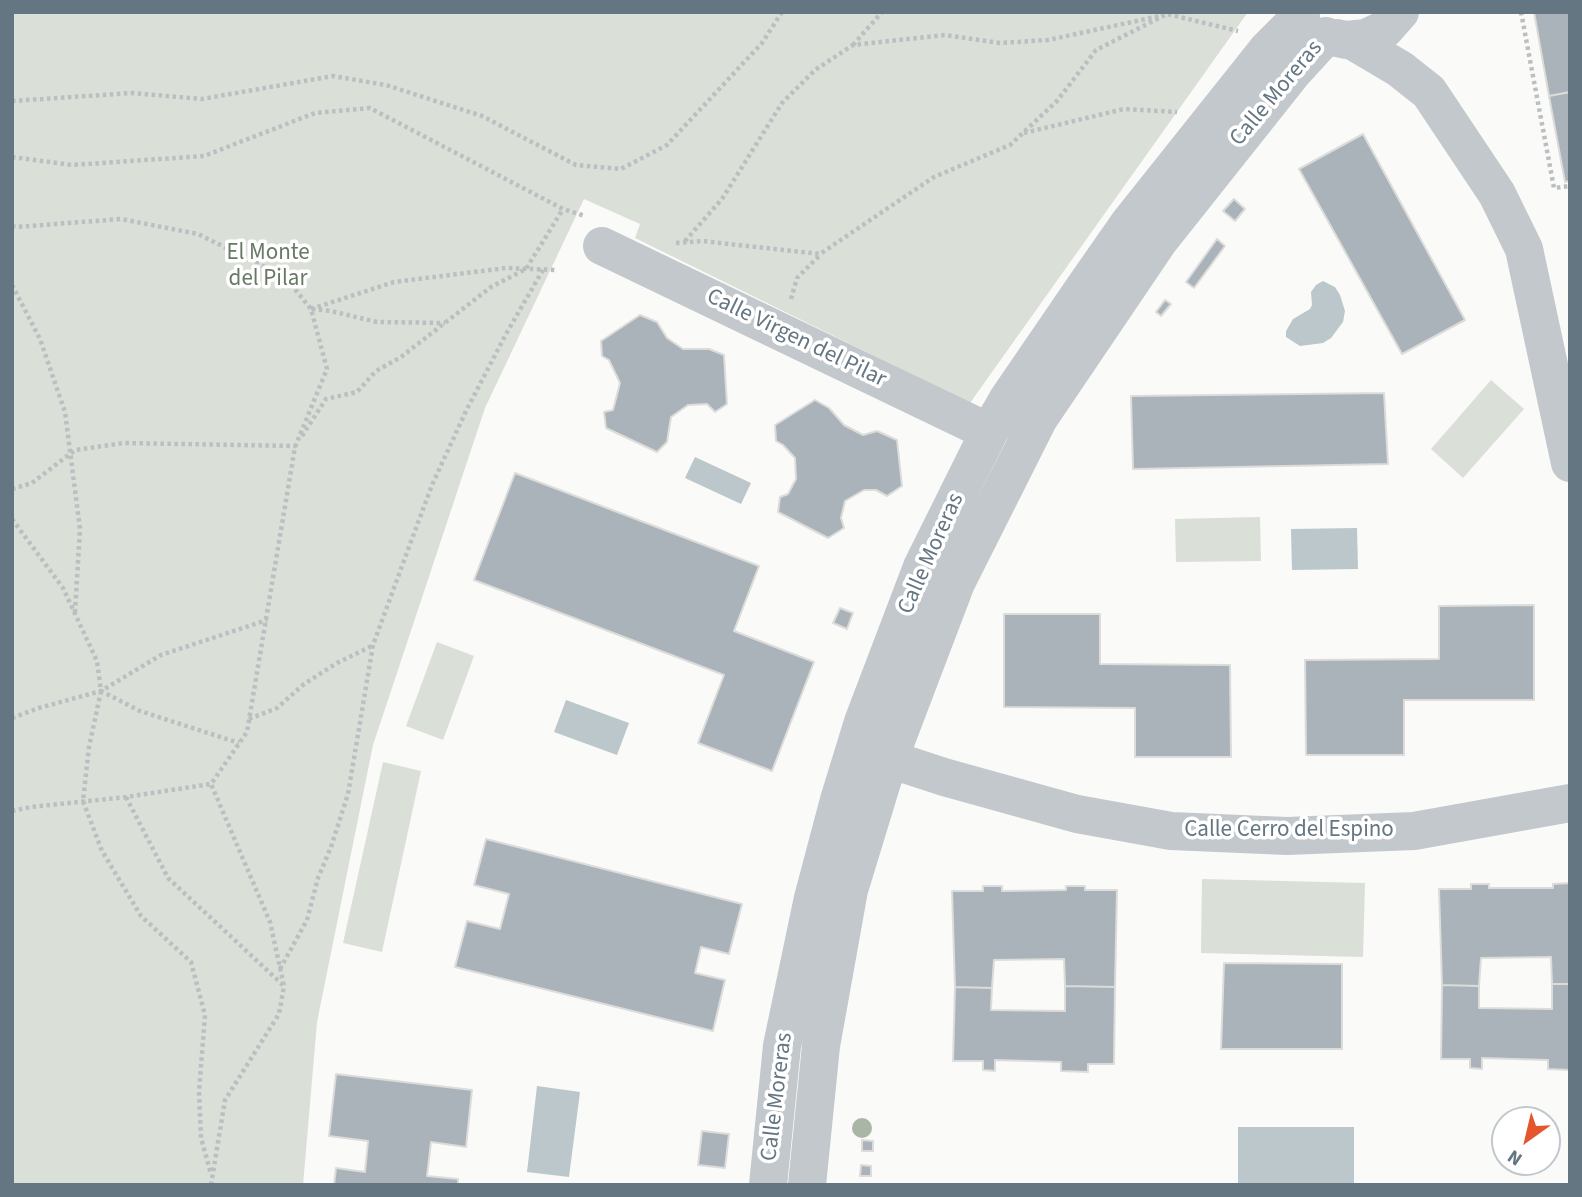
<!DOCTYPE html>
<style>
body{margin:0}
#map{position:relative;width:1582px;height:1197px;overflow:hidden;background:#fafaf8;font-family:"Source Sans 3",sans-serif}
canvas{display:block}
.frame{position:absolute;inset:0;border:14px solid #657683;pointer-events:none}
.north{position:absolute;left:1491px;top:1106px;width:70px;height:70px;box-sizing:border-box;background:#fff;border:2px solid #c1c8cd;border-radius:50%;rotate:214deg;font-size:19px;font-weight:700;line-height:28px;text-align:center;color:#657683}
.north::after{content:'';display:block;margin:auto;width:24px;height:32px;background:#e4572e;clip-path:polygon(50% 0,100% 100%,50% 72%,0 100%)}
</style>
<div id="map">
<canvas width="1582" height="1197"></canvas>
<div class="frame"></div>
<div class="north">N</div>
</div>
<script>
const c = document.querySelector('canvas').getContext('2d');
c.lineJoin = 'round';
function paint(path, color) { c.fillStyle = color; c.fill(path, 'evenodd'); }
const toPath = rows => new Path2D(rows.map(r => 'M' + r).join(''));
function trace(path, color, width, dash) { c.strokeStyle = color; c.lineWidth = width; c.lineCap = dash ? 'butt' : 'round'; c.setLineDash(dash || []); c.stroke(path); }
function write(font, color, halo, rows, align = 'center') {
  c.font = font + ' "Source Sans 3",sans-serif'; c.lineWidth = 7; c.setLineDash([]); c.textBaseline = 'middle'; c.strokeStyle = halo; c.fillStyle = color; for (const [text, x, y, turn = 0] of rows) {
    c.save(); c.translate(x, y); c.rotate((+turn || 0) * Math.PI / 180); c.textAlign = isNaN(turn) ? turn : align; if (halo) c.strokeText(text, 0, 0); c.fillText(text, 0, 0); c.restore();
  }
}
paint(toPath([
 [12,12,1248,12,970,403,635,238,640,224,584,199,485,408,373,745,317,1022,303,1185,12,1185],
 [1491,380,1524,409,1463,478,1431,449],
 [1260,517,1261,561,1176,562,1175,519],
 [437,642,474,656,443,740,406,726],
 [383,762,421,771,382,952,343,943],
 [1202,879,1365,883,1363,957,1201,953]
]), '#dadfd7');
paint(toPath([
 [1323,281,1335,287,1340,295,1345,311,1343,322,1331,338,1323,343,1300,346,1286,337,1286,331,1293,319,1310,309,1312,305,1311,292,1316,285],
 [695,457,751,483,741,504,685,478],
 [1357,528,1358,569,1292,570,1291,529],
 [566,700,629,723,617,755,554,732],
 [537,1086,580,1092,569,1177,527,1172],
 [1238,1127,1354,1127,1354,1185,1238,1185]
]), '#bbc7cb');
const building = toPath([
 [1534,12,1570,12,1570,92,1549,96,1534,12],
 [1570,92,1570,181,1565,182,1549,96,1570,92],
 [1363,134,1465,320,1402,354,1299,169,1363,134],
 [1234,199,1245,209,1235,221,1223,211,1234,199],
 [1217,239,1225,246,1194,288,1186,282,1217,239],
 [1165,300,1171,304,1161,316,1156,312,1165,300],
 [640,315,657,322,667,338,683,349,709,349,724,355,727,404,715,412,707,404,688,405,671,417,667,442,657,452,606,428,604,412,613,410,620,383,609,360,602,356,601,341,640,315],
 [1384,393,1388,464,1133,469,1131,396,1384,393],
 [815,400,829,408,844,425,863,435,877,431,897,440,902,486,887,496,876,490,864,490,845,501,841,518,844,528,828,538,778,512,780,497,788,494,796,479,795,458,783,445,776,441,775,425,815,400],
 [515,473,759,566,734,631,814,662,772,771,698,743,724,675,474,580,515,473],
 [1534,605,1534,700,1404,700,1404,755,1306,755,1305,660,1439,659,1439,606,1534,605],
 [840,608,853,613,847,629,833,623,840,608],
 [1004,614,1100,614,1100,664,1230,665,1231,757,1135,757,1135,708,1004,707,1004,614],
 [486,839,742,904,729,954,701,947,695,973,725,980,713,1031,455,967,467,921,500,929,509,894,474,885,486,839],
 [1570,883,1570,984,1552,984,1551,957,1481,958,1479,986,1442,985,1439,889,1471,889,1471,884,1489,884,1489,888,1553,888,1553,884,1570,883],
 [983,886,1002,886,1002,891,1066,890,1066,886,1085,886,1085,890,1117,890,1115,987,1065,986,1064,959,994,960,992,988,955,987,952,891,983,891,983,886],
 [1224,963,1342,964,1342,1049,1221,1049,1224,963],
 [1552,984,1570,984,1570,1070,1548,1069,1548,1060,1482,1058,1482,1069,1470,1068,1470,1059,1441,1059,1442,985,1479,986,1479,1008,1552,1009,1552,984],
 [1065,986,1115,987,1114,1064,1088,1064,1088,1072,1061,1071,1061,1062,995,1060,995,1071,983,1070,983,1061,953,1061,955,987,992,988,991,1010,1065,1011,1065,986],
 [336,1074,472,1090,466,1147,431,1142,427,1176,458,1179,458,1185,334,1185,336,1168,365,1172,368,1141,329,1136,336,1074],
 [702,1131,729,1134,725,1168,698,1165,702,1131],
 [862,1140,873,1141,873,1151,862,1151,862,1140],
 [861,1165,871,1166,871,1176,860,1176,861,1165]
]);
paint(building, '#aab3b9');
trace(building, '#dcdcda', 2);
trace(toPath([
 [1521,12,1554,188,1570,186],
 [853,45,882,12],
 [12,101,132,93,202,99,333,76,386,85,482,116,576,165,621,169,667,145,762,43,782,12],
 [1024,133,1124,109,1177,112],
 [12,157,72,165,204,156,315,113,370,108,563,209,585,216],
 [12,226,16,227,121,219,198,234,285,277,311,309,327,369,295,447,247,732,211,784,270,922,284,986,279,1014,225,1100,211,1185],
 [685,241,722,199,782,103,815,70,853,45,945,35,1000,43,1048,40,1160,16],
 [676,243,702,241,820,254,934,177,1010,145,1057,101,1096,50,1167,14,1238,31],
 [12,285,40,339,65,412,80,529,75,612],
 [791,299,797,278,820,255],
 [311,309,394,282,506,268,557,270],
 [312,309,331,311,377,322,445,323],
 [302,436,326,399,357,392,376,371,401,357,491,287,526,269,563,209],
 [12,489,32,483,75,450,124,443,296,446],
 [12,519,63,588,97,661,101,691,140,711,239,743],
 [101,691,89,747,83,801,102,851,141,916,191,962,205,1015,199,1092,201,1138,211,1174],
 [12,718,39,708,101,691,161,655,267,620],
 [249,719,277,708,304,684,337,663,372,646],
 [126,797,168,878,283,985],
 [12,811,31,807,126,797,211,784],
 [280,969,307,920,318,878,331,847,348,794,373,645,409,547,432,485,466,411,506,334,544,268]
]), '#bbbfc2', 4.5, [3.5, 3.5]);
trace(toPath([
 [1337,38,1346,40,1366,38,1385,29,1400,12],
 [1351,40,1400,69,1429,92,1497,194,1524,249,1570,463],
 [602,246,989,432],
 [889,759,944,777,1077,814,1171,831,1287,836,1414,831,1570,803],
 [768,1185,782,1046,813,898,839,800,863,722,922,567,989,432,1008,399,1086,285,1130,222,1267,50,1301,16],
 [807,1185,821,1046,849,890,889,759,956,583,1039,418,1158,242,1293,72,1326,36]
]), '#c3c8cc', 38);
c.fillStyle = '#aab4a7';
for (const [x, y] of [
 [862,1128]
]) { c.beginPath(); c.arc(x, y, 10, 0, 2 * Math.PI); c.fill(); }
write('23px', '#657683', '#fff', [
 ["Calle Moreras",1277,94,-50],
 ["Calle Virgen del Pilar",796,339,26],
 ["Calle Moreras",932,554,-66],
 ["Calle Cerro del Espino",1289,831],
 ["Calle Moreras",778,1097,-83]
]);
write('23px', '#687a64', '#fff', [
 ["El Monte",268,254],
 ["del Pilar",268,280]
]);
</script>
